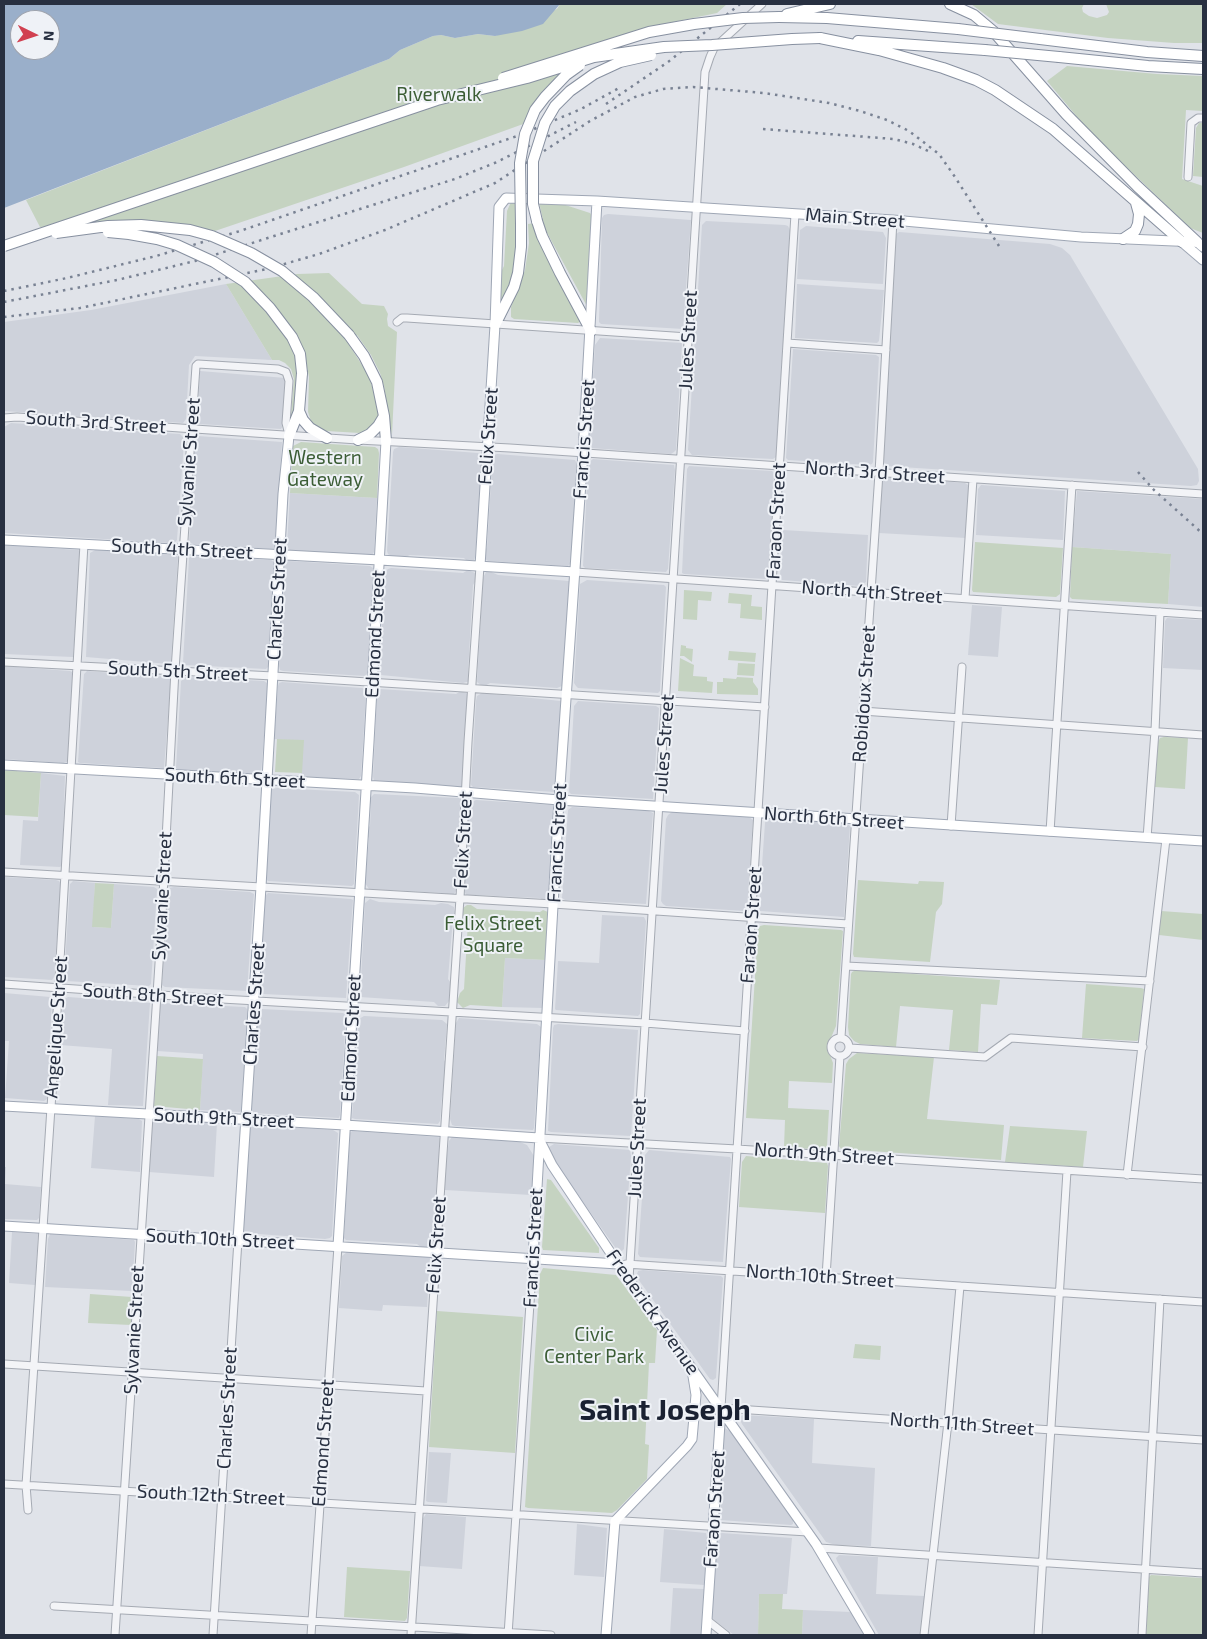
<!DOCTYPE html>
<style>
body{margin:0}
#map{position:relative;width:1207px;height:1639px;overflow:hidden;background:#e0e3e9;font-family:"Exo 2",sans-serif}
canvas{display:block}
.frame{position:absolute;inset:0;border:5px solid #283041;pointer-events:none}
.north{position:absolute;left:10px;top:10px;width:50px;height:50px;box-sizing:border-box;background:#eff2f7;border:1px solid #9fa4ae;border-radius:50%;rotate:94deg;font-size:14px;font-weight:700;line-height:20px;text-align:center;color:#283041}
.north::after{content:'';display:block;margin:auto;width:18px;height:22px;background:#d14151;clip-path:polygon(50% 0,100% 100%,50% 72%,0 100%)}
</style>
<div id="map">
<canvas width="1207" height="1639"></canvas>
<div class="frame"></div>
<div class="north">N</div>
</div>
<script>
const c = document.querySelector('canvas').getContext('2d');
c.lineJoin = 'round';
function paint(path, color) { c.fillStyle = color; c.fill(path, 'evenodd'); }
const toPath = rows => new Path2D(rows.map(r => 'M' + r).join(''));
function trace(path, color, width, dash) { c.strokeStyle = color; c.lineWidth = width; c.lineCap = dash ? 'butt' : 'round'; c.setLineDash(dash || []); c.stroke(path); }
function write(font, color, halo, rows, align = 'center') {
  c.font = font + ' "Exo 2",sans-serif'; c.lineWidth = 4; c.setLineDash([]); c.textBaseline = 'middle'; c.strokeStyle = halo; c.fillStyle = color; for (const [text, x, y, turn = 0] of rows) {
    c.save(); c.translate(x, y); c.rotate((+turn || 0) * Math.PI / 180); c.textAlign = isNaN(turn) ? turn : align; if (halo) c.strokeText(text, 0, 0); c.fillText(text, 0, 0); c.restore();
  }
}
paint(toPath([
 [608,214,691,220,683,329,601,324,599,322,602,218,604,215],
 [706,221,785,225,788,226,790,230,776,457,773,459,692,455,688,450,702,225],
 [806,226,883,232,886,238,883,284,797,279,800,230],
 [899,232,1050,244,1062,248,1070,255,1198,469,1199,481,1197,485,1191,486,886,466,883,460,896,234],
 [226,284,272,360,195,356,189,365,186,419,183,423,4,411,4,322,91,310],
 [797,284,884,290,879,341,877,343,795,338],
 [600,338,682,343,676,450,674,452,671,454,591,448,589,445,595,345],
 [793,349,876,355,879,357,873,462,872,464,868,465,788,460,786,458],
 [200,371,286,378,283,426,281,429,199,424,197,422],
 [11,423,180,434,183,437,184,442,177,540,174,543,170,543,4,533,4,427],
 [198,436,282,442,276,547,274,549,193,544,189,542,195,439],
 [399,447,478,453,481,456,483,461,475,557,474,560,466,560,464,558,410,555,405,557,391,556,388,554,387,551,393,452,394,449],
 [497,454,575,460,577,464,571,563,568,566,488,561,485,559,483,557,484,550,487,548,492,467,489,464,491,456],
 [593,459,674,465,675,470,668,569,666,572,585,568,583,566,588,463],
 [689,466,772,471,774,473,768,577,766,579,684,574,682,573,687,469],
 [885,477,965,483,968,485,970,490,966,538,879,533,882,479],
 [981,485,1065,491,1063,540,976,535,978,489],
 [1077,491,1203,499,1203,607,1168,604,1171,554,1072,547],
 [290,493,377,498,374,552,372,555,290,551,287,545],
 [783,530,868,535,866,582,860,586,782,580,780,575],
 [4,545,78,550,81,551,73,657,4,654],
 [97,549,175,555,178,557,171,662,169,664,86,657,90,553],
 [192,556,271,560,274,562,268,667,266,669,185,665,183,663,189,558],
 [289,561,370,566,373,568,368,673,365,676,283,671,280,670,279,666,285,566,286,562],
 [391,568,463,573,468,570,475,573,476,580,473,585,468,672,470,681,463,683,381,675,379,671,385,572,388,569],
 [489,571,498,575,569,581,563,684,562,686,557,688,490,683,485,686,481,685,477,682,483,578,486,572],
 [587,580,664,585,666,587,660,691,658,693,578,688,576,686,574,683,580,584],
 [972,605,1002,607,998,657,968,655],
 [1167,618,1203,620,1203,670,1163,668,1165,621],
 [4,666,70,671,72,672,73,676,68,760,67,762,63,763,4,759],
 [87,671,169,677,171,681,164,768,80,763,78,762,84,674],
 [186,677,264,681,267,683,268,687,261,774,178,770,176,768,181,681],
 [282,682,362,688,365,689,366,693,361,776,359,779,301,777,303,741,274,739,278,686,279,683],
 [380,689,456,694,461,691,468,694,462,787,455,789,449,786,374,781,373,777,377,694],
 [482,693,561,701,562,705,557,790,555,792,473,787,471,785,476,701,477,696],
 [578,701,656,706,659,708,653,799,571,794,569,792,574,706],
 [41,773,65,776,62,865,60,867,20,865,23,820,38,821],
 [277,788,355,792,359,795,354,884,352,886,268,881,266,879,265,877,271,791,272,789],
 [374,794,459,798,461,800,456,891,454,894,452,895,443,893,369,889,365,883,369,838,367,836,367,829,370,826,371,804,369,799],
 [476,800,553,805,555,806,550,898,548,900,544,901,540,898,476,895,476,897,466,895,464,890,469,807,470,803],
 [572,807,649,811,653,813,646,904,565,900,562,898,568,810],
 [672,812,749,817,753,820,747,908,745,911,666,906,663,904,661,901,666,819,668,815],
 [768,818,846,823,850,826,844,917,760,911,759,908,765,823,766,819],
 [4,877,56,880,59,881,61,884,54,977,52,980,4,977],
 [73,881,95,883,93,927,111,928,114,884,154,887,157,889,151,984,149,986,66,981,64,979,70,884],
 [174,887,250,892,254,894,247,991,165,987,162,985,167,891,169,888],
 [268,893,351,899,353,900,346,998,263,994,259,991,264,897],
 [370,899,379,902,435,905,441,903,448,904,454,907,455,915,453,918,448,979,451,983,449,1001,445,1006,438,1006,434,1002,360,997,365,903],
 [602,915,644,917,646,921,640,1014,638,1016,556,1010,555,1009,558,961,599,963],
 [505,958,546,960,543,1008,502,1007],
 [4,993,50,997,52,999,47,1099,44,1101,5,1098,9,1041,4,1041],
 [68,997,150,1003,143,1106,108,1105,112,1049,60,1045,63,1000],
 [162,1003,245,1007,247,1009,248,1013,241,1111,240,1112,200,1110,203,1054,157,1051,160,1006],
 [261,1009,343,1013,346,1015,340,1115,339,1118,252,1113,251,1109,257,1013],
 [364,1016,442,1020,447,1024,444,1060,446,1063,444,1094,442,1096,440,1121,438,1124,355,1119,352,1118,359,1019],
 [459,1018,537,1024,541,1027,534,1128,533,1130,455,1126,452,1125,450,1119,456,1023],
 [558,1024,638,1030,631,1136,551,1132,548,1131,553,1028,554,1025],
 [95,1116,139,1119,142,1121,140,1172,91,1168],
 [155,1119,217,1123,214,1177,149,1172,152,1123],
 [258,1125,333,1130,338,1133,332,1236,330,1238,325,1239,245,1233,243,1230,250,1129,251,1127],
 [352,1131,438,1137,441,1138,431,1243,430,1246,422,1248,417,1244,346,1240,344,1238,350,1133],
 [452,1137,520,1142,527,1145,534,1156,531,1195,445,1190,444,1188,444,1176,449,1141],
 [554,1144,630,1150,631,1156,624,1249,622,1251,617,1250,549,1154,547,1150,549,1147],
 [649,1150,730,1157,731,1159,723,1262,640,1257,638,1254,645,1155],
 [4,1167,6,1167,5,1184,41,1187,39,1218,37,1220,4,1219],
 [12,1232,38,1234,35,1285,9,1283],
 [50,1234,134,1240,135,1242,132,1291,45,1287,48,1239],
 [347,1252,428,1257,430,1258,427,1307,383,1305,382,1311,339,1308,342,1256],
 [643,1270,721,1276,723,1278,716,1378,713,1380,710,1379,638,1279,637,1274,638,1271],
 [743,1415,814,1419,812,1463,875,1468,871,1546,836,1545,826,1542,742,1424,740,1420,741,1416],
 [723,1427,730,1431,793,1519,793,1524,791,1525,720,1520],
 [429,1452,451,1453,447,1503,428,1502,426,1501],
 [426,1514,466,1517,462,1569,419,1566,422,1520],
 [577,1524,607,1528,604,1577,574,1575],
 [664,1529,706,1533,707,1538,704,1585,660,1582],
 [722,1533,792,1538,787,1594,759,1594,758,1635,734,1635,714,1620,712,1617,717,1537,718,1534],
 [839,1555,878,1557,876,1594,925,1596,921,1635,879,1635,837,1561,836,1558],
 [673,1588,704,1589,701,1635,670,1635],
 [803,1610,851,1612,865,1635,802,1635]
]), '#ced2db');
paint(toPath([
 [560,4,727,4,717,13,654,26,625,37,582,61,526,123,404,167,215,231,188,226,127,222,40,227,26,200,389,59,400,50,433,36,441,35,455,38,478,34,495,36,557,9],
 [971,4,1084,4,1082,8,1083,12,1089,16,1097,18,1107,15,1109,12,1106,4,1203,4,1203,43,1174,43,1108,38,998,24],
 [1067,66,1157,74,1203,76,1203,111,1186,110,1182,179,1203,186,1203,233,1190,228,1141,181,1088,130,1047,81],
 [1199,123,1203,123,1203,177,1193,176,1196,128],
 [517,201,516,259,512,279,497,317,499,276,504,266,507,211,511,202],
 [539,202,556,202,590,213,592,216,588,279,589,310,545,229],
 [534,223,581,321,578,323,514,319,511,317,511,307,525,270,529,243,528,224],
 [329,273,362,304,384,306,388,314,387,319,388,326,397,332,392,435,384,386,380,373,371,355,357,335,348,343,367,373,371,383,380,413,376,423,365,432,360,433,326,431,319,429,312,424,308,412,309,377,306,362,297,365,299,379,296,410,290,425,294,379,291,369,285,363,279,360,272,360,226,284,297,274],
 [301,442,375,447,378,449,379,453,377,498,290,493,293,446],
 [975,542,1063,548,1060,594,1056,597,973,592,972,590],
 [1072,547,1171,554,1168,604,1072,599,1070,597],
 [684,590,712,592,711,601,698,600,697,620,683,619],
 [729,593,752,595,751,606,762,607,762,620,740,618,741,604,728,603],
 [681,645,686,646,686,648,693,649,692,662,684,656,680,656],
 [729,651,756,653,755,662,728,660],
 [680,658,694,665,693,676,707,677,707,681,713,682,712,693,678,691],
 [738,663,755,664,754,676,737,675],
 [737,677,753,678,753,682,758,689,758,695,717,694,717,682,723,682,723,678,736,679],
 [1164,737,1188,738,1185,789,1155,787,1158,742,1160,738],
 [277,739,304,740,302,773,275,772],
 [4,770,41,773,38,817,4,815],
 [858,880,918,884,919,881,944,882,942,904,936,912,930,962,854,957,853,954],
 [95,883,114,884,111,928,92,927],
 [467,905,471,905,477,909,540,912,543,910,548,912,549,915,546,960,505,958,502,1007,470,1005,463,1008,457,1002,460,993,464,989,468,922,463,915,463,908],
 [1161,911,1203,914,1203,940,1159,935],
 [764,925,841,930,843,931,836,1026,827,1047,833,1063,832,1083,789,1081,788,1108,829,1110,827,1146,823,1150,784,1147,785,1120,746,1118,758,929,760,926],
 [856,970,1000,980,997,1005,981,1004,978,1052,949,1050,953,1010,900,1006,896,1047,860,1044,854,1041,849,1035,848,1027,851,974,852,972],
 [1086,984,1141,988,1144,989,1139,1039,1137,1041,1082,1038],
 [857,1053,934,1057,927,1119,1004,1125,1001,1160,841,1149,839,1146,846,1064,849,1059],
 [157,1056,203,1059,200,1110,154,1106],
 [1010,1126,1087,1131,1083,1167,1005,1162],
 [746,1156,827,1163,828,1166,825,1213,739,1207,742,1162],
 [547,1179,551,1180,599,1248,599,1253,543,1250,542,1247],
 [543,1268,616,1275,657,1330,655,1363,649,1363,645,1444,649,1445,647,1479,617,1510,612,1513,528,1508,525,1507,540,1274],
 [90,1294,132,1297,131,1325,88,1323],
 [437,1311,523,1317,515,1453,429,1447],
 [855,1344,881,1346,880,1360,853,1358],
 [347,1567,410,1571,407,1618,405,1621,344,1617],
 [1151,1575,1203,1578,1203,1635,1146,1635,1149,1577],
 [759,1594,783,1594,782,1609,803,1610,802,1635,758,1635]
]), '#c5d3c1');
paint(toPath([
 [4,4,560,4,543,24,522,31,495,36,478,34,455,38,441,35,433,36,400,50,389,59,4,208],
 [20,20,50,20,50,50,20,50]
]), '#9aafca');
const minor = toPath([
 [1188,177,1191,123,1198,118,1203,118],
 [795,214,721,1408,1203,1440],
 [397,322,402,318,407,318,688,337],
 [787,343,886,350],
 [4,418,17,417,358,440,510,448,1203,494],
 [575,572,1203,615],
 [965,598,973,479],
 [4,662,273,676,765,707],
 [862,711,1203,735],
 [951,826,962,667],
 [1050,832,1072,485],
 [1147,838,1155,731,1160,612],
 [4,872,553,904,848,924],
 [846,966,1150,981],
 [4,984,204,998,645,1023,745,1031],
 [841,1037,879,473,893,220],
 '831 1047a9 9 0 1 1 18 0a9 9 0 1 1-18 0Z',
 [850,1048,985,1057,1011,1038,1143,1047],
 [539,1138,737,1149,1203,1179],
 [1127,1175,1166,839],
 [626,1264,1203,1302],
 [826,1277,840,1056],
 [629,1279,705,72,710,57,714,48,762,4],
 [4,1364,426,1391],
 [4,1484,808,1532],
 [28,1510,26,1485,55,1047,84,544],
 [819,1548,1203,1573],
 [54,1606,551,1635],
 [707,1620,726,1635],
 [115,1635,161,933,175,670,196,366,198,364,278,369,286,372,289,381,286,423,289,435],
 [213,1635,238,1240],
 [311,1635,338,1246],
 [411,1635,460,898,468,742,480,566],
 [508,1635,533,1258],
 [924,1635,948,1422,960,1286],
 [1038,1635,1067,1171],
 [1142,1635,1160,1299]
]);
const major = toPath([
 [1182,242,1203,260],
 [4,540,380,560,575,572],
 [480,566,495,325,499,207,506,198,597,201,893,220,1081,237,1197,242,1203,247],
 [4,765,415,788,559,800,1203,841],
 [4,1106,345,1125,539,1138],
 [541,1143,552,1165,618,1264,816,1544,870,1635],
 [4,1226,618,1264],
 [238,1240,261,887,283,494,289,436],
 [338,1246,369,742,386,441],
 [533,1258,559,800,583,453,597,201],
 [606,1635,615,1521,687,1446,692,1439,696,1395,692,1370],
 [706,1635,721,1408]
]);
const highway = toPath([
 [950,4,974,15,993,31,1066,114,1137,186,1197,242],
 [787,14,830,4],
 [779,17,827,18,958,29],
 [820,38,879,50,943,68,976,80,995,90,1053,129,1182,242],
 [1040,39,1147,52,1203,56],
 [858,41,985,50],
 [1059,57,1148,66,1203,69],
 [537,221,542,236,560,273,591,331],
 [1123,239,1135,231,1138,224,1139,214,1136,203],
 [495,325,514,287,518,273,521,247,521,225],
 [349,335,364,356,377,382,384,416,386,441],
 [299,411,303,420,310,428,327,438],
 [289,436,299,411,302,373],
 [358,440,370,434,378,426,384,416]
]);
trace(minor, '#a5aab3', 9);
trace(major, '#9fa7b5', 11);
trace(highway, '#8790a0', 12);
trace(minor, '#f3f4f7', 7);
trace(major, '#fff', 9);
trace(highway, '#fff', 10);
trace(toPath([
 [606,104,668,62,740,4],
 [763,129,894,139,913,144,928,151],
 [4,291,67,278,156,256,240,231,520,135,581,109,619,88],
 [4,302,117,280,195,261,455,179,497,162,576,122],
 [4,317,80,308,267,269,319,254,385,230,495,183,590,121,635,97,663,89,693,87,764,93,829,103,860,111,887,120,909,131,939,154,955,177,999,246],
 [1138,472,1154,490,1203,534]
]), '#798293', 2.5, [2.5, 5]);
const highwayBridge = toPath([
 [958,29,1040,39],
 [985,50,1059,57],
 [503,78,649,32,694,24,743,18,779,17],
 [537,221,533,204,533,161,545,123,555,106,570,91,594,74,620,62,651,55],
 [521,225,520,163,525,134,535,110,545,97,566,75,580,65],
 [108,232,129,234,157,239,177,245,214,262,245,282,270,308,292,337,300,354,302,373],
 [56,233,108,226,141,225,190,230,212,236,251,253,282,271,313,297,349,335],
 [4,246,437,100,527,78,594,57,664,47,712,45,792,39,820,38]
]);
trace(highwayBridge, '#8790a0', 12, []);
trace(highwayBridge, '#fff', 10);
write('19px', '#3b5d35', '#eff2f7', [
 ["Riverwalk",439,95],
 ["Western",325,458],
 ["Gateway",325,480],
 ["Felix Street",493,924],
 ["Square",493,946],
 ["Civic",594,1335],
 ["Center Park",594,1357]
]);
write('19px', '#283041', '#eff2f7', [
 ["Main Street",855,218,4],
 ["Jules Street",688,340,-87],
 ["South 3rd Street",96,422,4],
 ["Felix Street",488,436,-86],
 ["Francis Street",584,439,-86],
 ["Sylvanie Street",189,462,-86],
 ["North 3rd Street",875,472,4],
 ["Faraon Street",776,521,-87],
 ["South 4th Street",182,549,3],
 ["North 4th Street",872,592,4],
 ["Charles Street",277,599,-87],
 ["Edmond Street",375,634,-87],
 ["South 5th Street",178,671,3],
 ["Robidoux Street",864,694,-86],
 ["Jules Street",664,744,-86],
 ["South 6th Street",235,778,3],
 ["North 6th Street",834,818,4],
 ["Felix Street",463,840,-87],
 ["Francis Street",557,843,-87],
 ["Sylvanie Street",162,896,-87],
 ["Faraon Street",751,925,-86],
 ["South 8th Street",153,995,4],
 ["Charles Street",254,1004,-86],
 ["Angelique Street",56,1027,-86],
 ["Edmond Street",351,1038,-87],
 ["South 9th Street",224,1118,3],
 ["Jules Street",637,1148,-87],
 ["North 9th Street",824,1154,4],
 ["South 10th Street",220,1239,3],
 ["Felix Street",436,1245,-86],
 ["Francis Street",533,1248,-87],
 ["North 10th Street",820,1276,4],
 ["Frederick Avenue",653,1312,55],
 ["Sylvanie Street",134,1330,-87],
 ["Charles Street",227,1408,-87],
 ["North 11th Street",962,1424,4],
 ["Edmond Street",323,1443,-86],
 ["South 12th Street",211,1495,3],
 ["Faraon Street",714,1509,-86]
]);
write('bold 29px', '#1a2132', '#eff2f7', [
 ["Saint Joseph",665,1410]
]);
</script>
